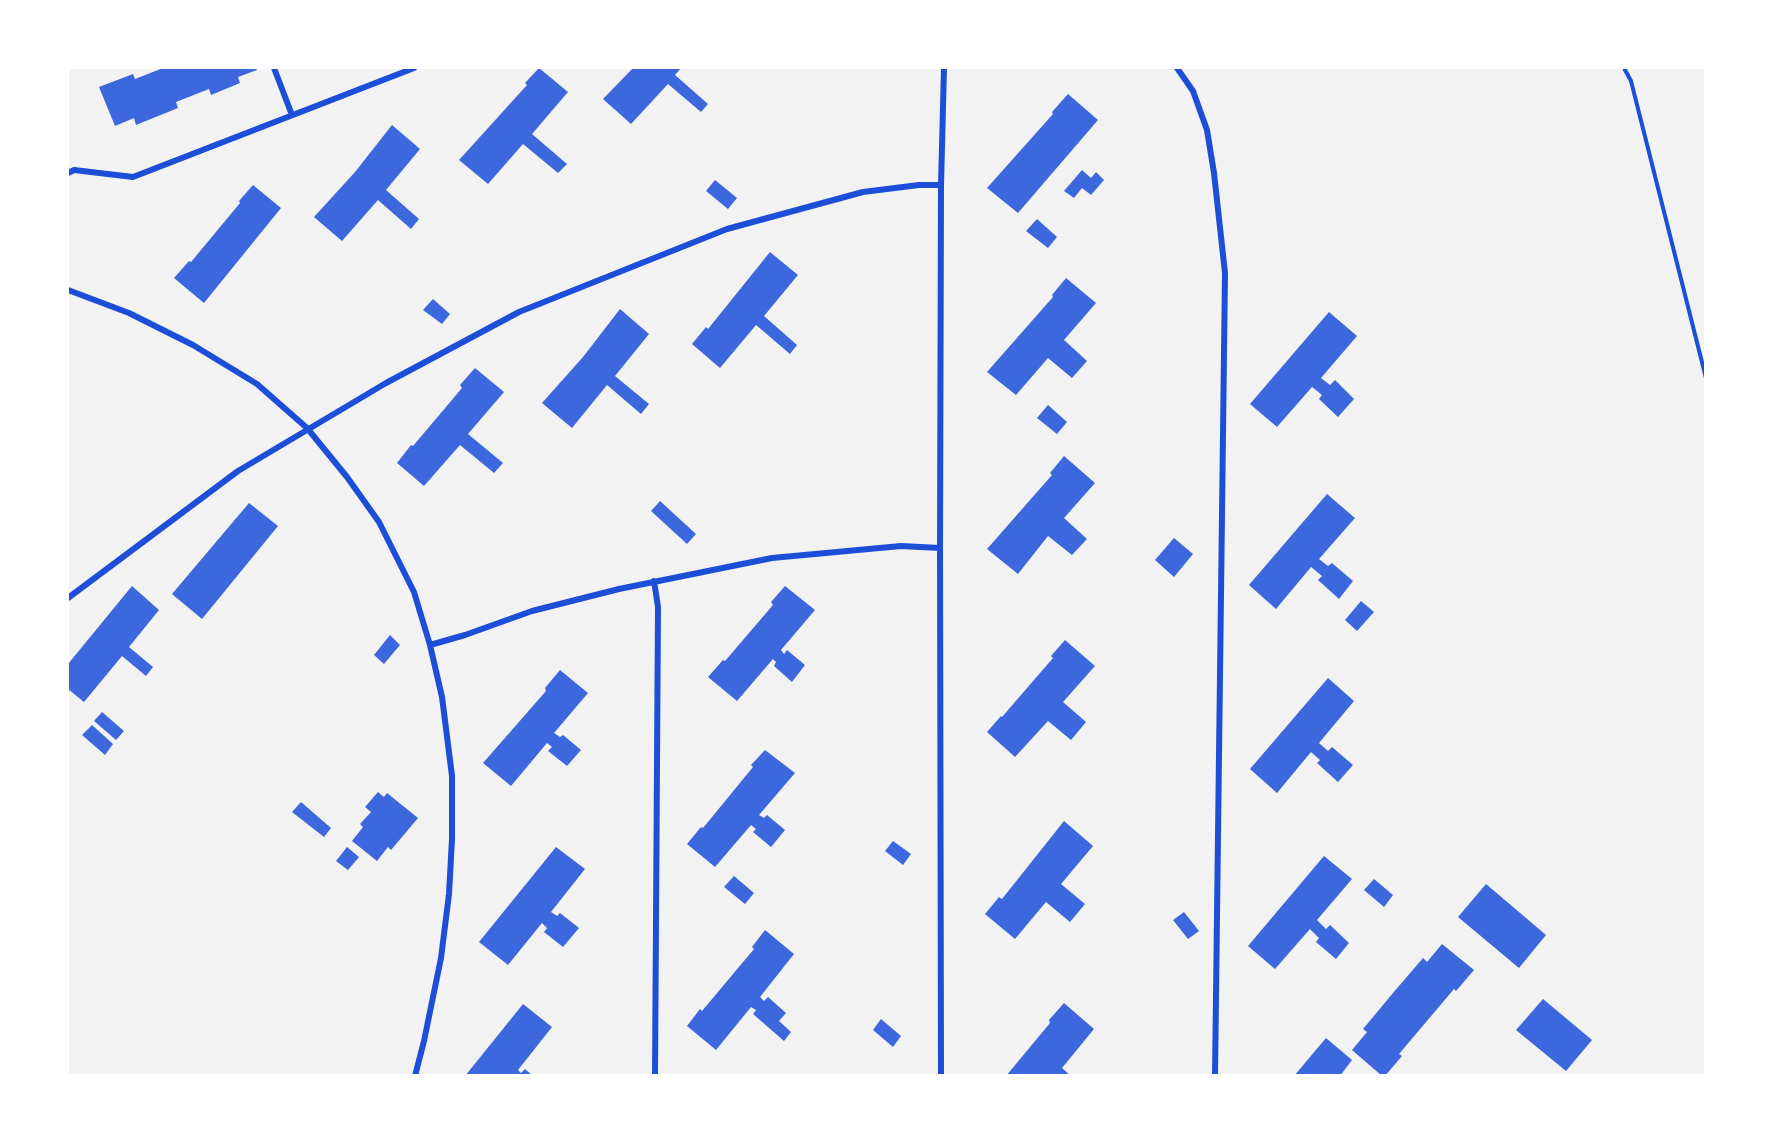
<!DOCTYPE html>
<style>
body{margin:0}
#map{position:relative;width:1773px;height:1143px;overflow:hidden;background:#f2f2f2;font-family:Overpass,sans-serif}
canvas{display:block}
.frame{position:absolute;inset:0;border:69px solid #fff;pointer-events:none}
</style>
<div id="map">
<canvas width="1773" height="1143"></canvas>
<div class="frame"></div>
</div>
<script>
const c = document.querySelector('canvas').getContext('2d');
c.lineJoin = 'round';
function paint(path, color) { c.fillStyle = color; c.fill(path, 'evenodd'); }
const toPath = rows => new Path2D(rows.map(r => 'M' + r).join(''));
function trace(path, color, width, dash) { c.strokeStyle = color; c.lineWidth = width; c.lineCap = dash ? 'butt' : 'round'; c.setLineDash(dash || []); c.stroke(path); }
paint(toPath([
 [163,68,256,68,257,70,238,77,240,83,211,95,209,89,176,102,178,108,136,125,134,118,115,126,99,87,133,74,135,79],
 [539,68,568,92,532,134,567,164,558,173,523,144,488,184,459,160,527,85,525,83],
 [633,68,681,68,675,75,708,104,701,112,668,84,631,124,603,99],
 [1068,94,1098,120,1018,213,987,188,1053,114,1052,112],
 [392,125,420,149,386,190,419,219,411,229,378,200,342,241,314,217,355,172],
 [1082,170,1091,178,1096,172,1104,180,1091,195,1082,188,1074,198,1064,191],
 [715,180,737,198,728,209,706,191],
 [253,185,281,208,204,303,174,278,189,261,191,262,240,203,239,201],
 [1037,219,1057,237,1048,248,1026,231],
 [770,252,798,275,764,316,797,345,790,354,756,325,720,368,692,344,706,327,708,329],
 [1066,278,1096,303,1064,340,1087,361,1072,378,1048,358,1016,395,987,372,1053,297,1052,295],
 [433,299,450,314,442,324,423,310],
 [620,309,649,334,615,376,649,404,641,414,607,385,572,428,542,403,583,357],
 [1329,312,1357,336,1321,378,1330,385,1335,380,1354,399,1338,417,1319,399,1322,395,1312,387,1277,427,1250,404],
 [475,368,504,392,468,434,503,463,494,473,460,445,424,486,397,463,411,445,413,446,462,388,460,385],
 [1048,405,1067,422,1057,434,1037,418],
 [1064,456,1095,483,1064,518,1087,539,1072,555,1048,536,1018,574,987,549,1052,475,1050,473],
 [1327,494,1355,518,1319,559,1328,566,1332,563,1353,581,1339,599,1318,580,1322,576,1311,567,1276,609,1249,585],
 [660,501,696,534,687,544,651,511],
 [249,503,278,526,202,619,172,594],
 [1174,538,1193,554,1174,577,1155,560],
 [132,586,159,610,129,647,153,667,146,676,122,656,84,702,68,689,68,664],
 [785,586,815,610,781,650,784,654,787,650,805,665,792,682,774,666,776,662,773,659,737,701,708,677,723,660,725,661,773,605,771,602],
 [1361,601,1374,612,1357,631,1345,620],
 [390,635,400,645,384,664,374,655],
 [1065,640,1095,666,1063,702,1086,722,1071,740,1048,721,1015,757,987,732,1001,716,1002,717,1053,658,1051,656],
 [560,670,588,693,554,733,560,737,563,735,581,750,567,766,548,751,552,747,547,743,511,786,483,763,546,691,545,688],
 [1328,678,1354,701,1319,743,1328,751,1332,747,1353,765,1338,782,1317,763,1320,760,1311,752,1277,793,1250,769],
 [102,712,124,731,116,740,94,721],
 [92,725,113,744,105,755,82,735],
 [765,750,795,773,759,815,764,818,767,815,785,830,771,847,753,832,756,829,751,825,715,867,687,844,701,827,703,828,753,767,751,765],
 [378,792,384,797,387,793,418,818,391,850,388,847,377,861,352,841,363,827,360,824,371,812,365,807],
 [301,802,331,828,324,837,292,812],
 [1064,821,1093,846,1061,884,1085,904,1070,922,1046,902,1015,939,985,914,999,897,1002,899],
 [893,841,911,854,903,865,885,851],
 [347,847,359,857,348,870,336,861],
 [556,847,585,869,551,912,557,916,560,913,579,928,563,947,544,932,547,928,542,923,508,965,479,942],
 [1324,856,1352,879,1317,920,1326,929,1330,925,1349,943,1336,959,1316,942,1319,938,1310,929,1275,969,1248,946],
 [734,876,754,893,745,904,724,887],
 [1374,879,1393,895,1384,907,1364,890],
 [1486,884,1546,935,1519,968,1458,917],
 [1184,912,1199,931,1188,939,1173,920],
 [765,930,794,954,760,997,764,1001,768,997,786,1013,779,1021,791,1032,784,1041,753,1014,756,1010,751,1007,716,1050,687,1026,700,1009,702,1011,754,949,752,947],
 [1442,944,1474,970,1456,991,1454,989,1399,1054,1402,1056,1385,1076,1382,1076,1352,1050,1367,1032,1363,1029,1393,993,1423,958,1427,962],
 [1543,999,1592,1040,1566,1071,1516,1030],
 [1064,1003,1094,1029,1062,1068,1071,1076,1006,1076,1050,1023,1049,1020],
 [523,1004,552,1027,518,1070,521,1073,525,1069,533,1076,465,1076],
 [881,1019,901,1036,893,1047,873,1030],
 [1326,1038,1352,1060,1340,1076,1294,1076]
]), '#3d67dc');
trace(toPath([
 [1624,68,1631,81,1706,378]
]), '#1d4ed8', 4);
trace(toPath([
 [274,68,292,115],
 [1177,68,1193,91,1207,130,1214,173,1225,273,1215,1076],
 [68,173,74,170,133,177,414,68],
 [68,290,129,313,193,345,257,384,307,428,347,477,379,522,414,592,430,645,442,697,452,776,452,839,449,894,441,958,424,1041,415,1076],
 [654,581,658,607,655,1076],
 [68,598,238,471,386,383,519,312,727,229,863,192,919,185,941,185],
 [430,645,465,635,532,611,619,589,772,558,901,546,940,548],
 [941,1076,940,548,941,185,944,68]
]), '#1d4ed8', 6);
</script>
